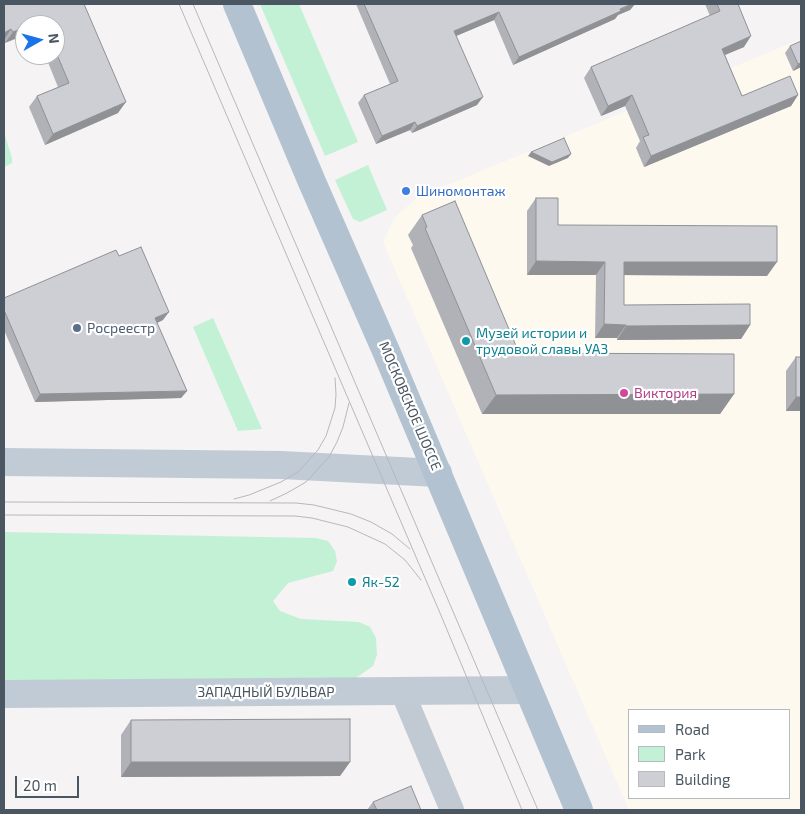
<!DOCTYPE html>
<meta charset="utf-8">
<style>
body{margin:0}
#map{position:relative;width:805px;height:814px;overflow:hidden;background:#f5f3f3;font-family:"Exo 2",sans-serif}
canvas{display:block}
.frame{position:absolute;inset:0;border:5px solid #4a5661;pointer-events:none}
.legend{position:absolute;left:628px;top:709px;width:162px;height:90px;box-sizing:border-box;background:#fff;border:1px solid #b7bbc0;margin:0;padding:6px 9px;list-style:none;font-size:15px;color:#4a5661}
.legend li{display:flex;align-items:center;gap:10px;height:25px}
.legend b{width:25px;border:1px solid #b7bbc0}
.north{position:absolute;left:15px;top:15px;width:50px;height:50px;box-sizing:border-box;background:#fff;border:1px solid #b7bbc0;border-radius:50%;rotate:83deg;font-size:14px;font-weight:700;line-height:20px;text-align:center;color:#4a5661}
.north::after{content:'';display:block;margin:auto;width:18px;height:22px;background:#1a73e8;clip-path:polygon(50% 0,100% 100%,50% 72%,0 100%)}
.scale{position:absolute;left:15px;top:776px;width:64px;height:22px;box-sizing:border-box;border:2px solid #4a5661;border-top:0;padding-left:6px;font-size:15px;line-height:18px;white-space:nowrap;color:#4a5661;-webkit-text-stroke:4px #fff;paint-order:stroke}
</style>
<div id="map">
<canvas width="805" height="814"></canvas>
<div class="frame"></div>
<ul class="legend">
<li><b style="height:6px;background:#b3c2d1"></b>Road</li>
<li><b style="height:14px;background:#c3f1d5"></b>Park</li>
<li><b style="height:14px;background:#cdcfd5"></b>Building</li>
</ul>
<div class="north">N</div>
<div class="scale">20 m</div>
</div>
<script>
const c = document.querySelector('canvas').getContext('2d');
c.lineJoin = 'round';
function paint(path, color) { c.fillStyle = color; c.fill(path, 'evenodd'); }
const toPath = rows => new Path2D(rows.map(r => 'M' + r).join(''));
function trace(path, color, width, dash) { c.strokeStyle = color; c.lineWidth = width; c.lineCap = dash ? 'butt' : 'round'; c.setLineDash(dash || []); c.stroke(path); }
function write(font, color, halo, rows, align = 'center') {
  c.font = font + ' "Exo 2",sans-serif'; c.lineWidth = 4.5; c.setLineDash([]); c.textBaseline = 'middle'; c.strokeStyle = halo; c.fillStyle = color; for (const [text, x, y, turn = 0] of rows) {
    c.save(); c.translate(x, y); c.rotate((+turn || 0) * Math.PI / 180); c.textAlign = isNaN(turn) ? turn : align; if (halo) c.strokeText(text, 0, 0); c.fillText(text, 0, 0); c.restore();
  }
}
paint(toPath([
 [801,39,801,810,629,810,383,242,395,217,418,197],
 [629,710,789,710,789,798,629,798]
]), '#fdf9ef');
paint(toPath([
 [260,4,299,4,358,142,325,156],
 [4,132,12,158,12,163,4,167],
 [368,165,387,210,360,222,353,219,335,180],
 [213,318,262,429,238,431,193,327],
 [4,532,316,538,328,541,335,551,337,561,333,571,288,583,273,601,280,611,301,619,359,622,370,627,376,638,377,655,373,666,353,680,4,680]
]), '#c3f1d5');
trace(toPath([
 [402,691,452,810]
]), '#c1cad2', 24);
trace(toPath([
 [4,462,281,465,438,473],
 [4,694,528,690]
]), '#c1cbd6', 28);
trace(toPath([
 [237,4,312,182,386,351,579,810]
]), '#b3c2d1', 28);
trace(toPath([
 [179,4,440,613,522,810],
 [193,4,538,810],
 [234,499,249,495,281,482,298,472,318,450,326,436,335,408,336,394,335,378],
 [270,501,287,493,306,482,329,457,337,442,343,427,349,403],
 [4,502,296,503,314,505,351,514,371,522,392,534,410,549],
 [4,515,295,516,312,518,348,527,385,544,405,560,421,580]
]), '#b5b8bd', 1);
paint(toPath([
 [4,4,84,4,118,113,45,145,29,107,37,96,58,87,45,55,55,55,55,25,25,25,5,43,4,41],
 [356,4,635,4,630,10,618,15,615,19,513,65,494,20,456,36,477,105,412,133,410,130,376,144,358,103,364,95,390,84],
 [705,4,738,4,744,47,725,55,742,96,798,95,791,106,644,167,636,148,640,141,625,106,601,116,584,78,591,67,710,16],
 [790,46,801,67,793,71,785,53],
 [536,198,558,225,767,276,624,275,624,305,750,325,741,339,617,340,617,338,595,338,596,275,527,275,527,211],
 [422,215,519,353,734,394,720,414,482,414,411,248,413,245,408,235],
 [119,256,163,320,157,323,187,391,181,398,35,402,4,330,4,298],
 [796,357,801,357,801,411,786,411,786,371],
 [131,720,350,762,340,776,121,777,121,735],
 [373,802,421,810,367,810]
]), '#b0b2b7');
paint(toPath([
 [632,4,635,4,630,10,618,15,615,19,513,65,519,57],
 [499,12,494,20,449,39,454,31],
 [42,20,38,25,30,25],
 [25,27,25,35,5,43,13,32],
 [11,29,4,40,4,33],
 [751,36,744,47,715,59,722,49],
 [801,63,801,67,793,71,798,64],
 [632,95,625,106,601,116,608,106],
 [798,95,791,106,644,167,651,156],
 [483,97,477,105,412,133,417,126],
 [126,102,118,113,45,145,53,134],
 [415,122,410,130,376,144,382,136],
 [531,152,571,154,568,158,549,166,528,156],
 [536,261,605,262,596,275,527,275],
 [624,262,777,262,767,276,615,275],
 [169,312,163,320,150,326,155,318],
 [604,324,626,325,617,338,595,338],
 [750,325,741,339,617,340,626,326],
 [187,391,181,398,35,402,40,394],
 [734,394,720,414,482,414,496,395],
 [796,397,801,397,801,411,786,411],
 [131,762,350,762,340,776,121,777]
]), '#909195');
const building = toPath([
 [4,4,84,4,126,102,53,134,37,96,69,83,55,50,55,25,44,25,42,20,30,25,25,25,25,27,13,32,11,29,4,33,4,4],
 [364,4,632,4,620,9,621,11,519,57,499,12,454,31,483,97,417,126,415,122,382,136,364,95,398,81,364,4],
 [717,4,738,4,751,36,722,49,742,96,790,76,798,95,651,156,643,137,649,135,632,95,608,106,591,67,720,11,717,4],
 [801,41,801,63,798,64,790,46,801,41],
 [564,138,571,154,552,162,531,152,564,138],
 [536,198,558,198,558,225,777,226,777,262,624,262,624,305,750,304,750,325,626,326,626,325,604,324,605,262,536,261,536,198],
 [455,201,519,353,734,354,734,394,496,395,425,228,427,227,422,215,455,201],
 [141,247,169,312,155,318,187,391,40,394,4,310,4,298,116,250,119,256,141,247],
 [796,357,801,357,801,397,796,397,796,357],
 [350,719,350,762,131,762,131,720,350,719],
 [411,786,421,810,377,810,373,802,411,786]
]);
paint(building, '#cdcfd5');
trace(building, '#909195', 1);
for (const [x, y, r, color] of [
 [406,191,5,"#3f7fe0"],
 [77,328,5,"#5c6f8a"],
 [466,341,5,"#0f9aa8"],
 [624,393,5,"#d1479c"],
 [352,582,5,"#0f9aa8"]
]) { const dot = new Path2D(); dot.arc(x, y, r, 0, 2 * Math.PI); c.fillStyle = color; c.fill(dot); trace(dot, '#fff', 2); }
write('14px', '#366cbe', '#fff', [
 ["Шиномонтаж",416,191]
], 'left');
write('14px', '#4e5e75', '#fff', [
 ["Росреестр",87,328]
], 'left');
write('14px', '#0d838f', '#fff', [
 ["Музей истории и",476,333],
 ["трудовой славы УАЗ",476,349],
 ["Як-52",362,582]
], 'left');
write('14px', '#b23c85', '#fff', [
 ["Виктория",634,393]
], 'left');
write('14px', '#4a5661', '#fff', [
 ["МОСКОВСКОЕ ШОССЕ",410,406,67],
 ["ЗАПАДНЫЙ БУЛЬВАР",266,692]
]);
</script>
